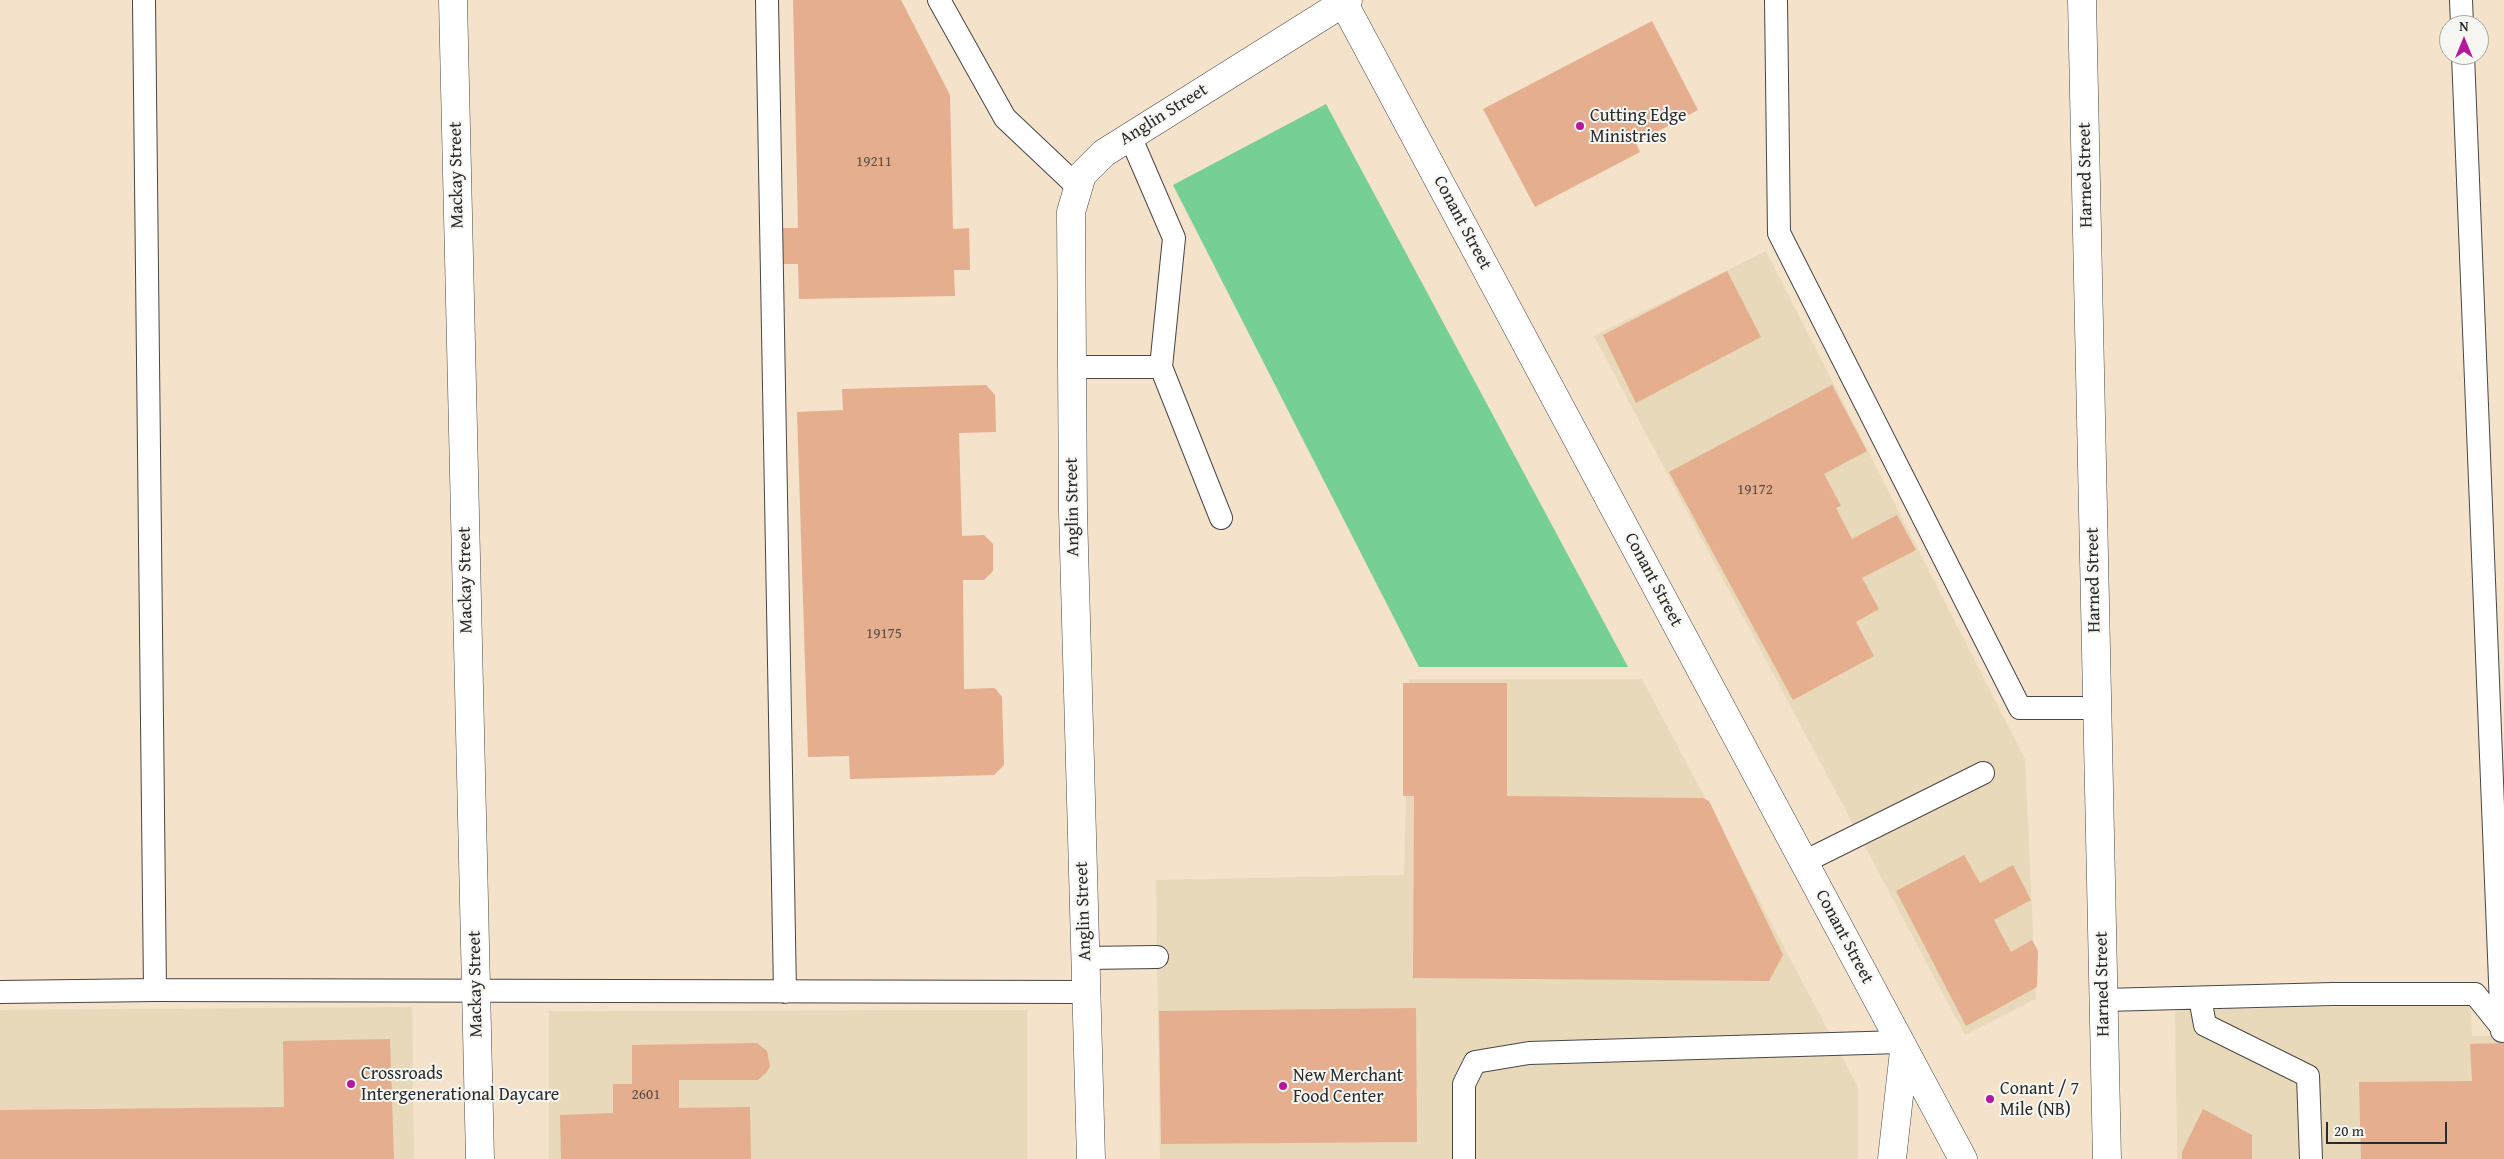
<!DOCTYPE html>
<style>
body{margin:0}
#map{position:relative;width:2504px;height:1159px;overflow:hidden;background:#f4e2cb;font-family:"Gentium Book Plus",serif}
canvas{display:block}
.north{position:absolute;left:2439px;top:15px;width:50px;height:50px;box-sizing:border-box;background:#f6f6f2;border:1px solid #a5a5a2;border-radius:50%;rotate:0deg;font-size:14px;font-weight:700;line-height:20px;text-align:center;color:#2b2b2b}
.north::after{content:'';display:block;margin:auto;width:18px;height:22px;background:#b5179e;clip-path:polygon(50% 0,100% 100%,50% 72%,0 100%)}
.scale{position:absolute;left:2326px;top:1122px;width:121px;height:22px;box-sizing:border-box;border:2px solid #2b2b2b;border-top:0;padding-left:6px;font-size:15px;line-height:18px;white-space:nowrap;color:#2b2b2b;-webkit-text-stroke:4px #f6f6f2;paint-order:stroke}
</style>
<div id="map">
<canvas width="2504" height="1159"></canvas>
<div class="north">N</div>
<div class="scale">20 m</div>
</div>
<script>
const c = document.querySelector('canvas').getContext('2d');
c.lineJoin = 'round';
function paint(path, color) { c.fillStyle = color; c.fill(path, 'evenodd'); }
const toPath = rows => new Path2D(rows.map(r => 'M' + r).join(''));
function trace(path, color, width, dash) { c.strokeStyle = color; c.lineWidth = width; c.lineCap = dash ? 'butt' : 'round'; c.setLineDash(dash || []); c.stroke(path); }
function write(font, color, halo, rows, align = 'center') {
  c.font = font + ' "Gentium Book Plus",serif'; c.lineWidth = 4; c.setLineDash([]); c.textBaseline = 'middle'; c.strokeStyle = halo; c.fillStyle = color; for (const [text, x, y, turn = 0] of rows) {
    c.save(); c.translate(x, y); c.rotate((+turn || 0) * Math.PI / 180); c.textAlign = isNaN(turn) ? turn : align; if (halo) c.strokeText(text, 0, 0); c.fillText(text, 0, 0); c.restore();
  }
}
paint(toPath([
 [1766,251,2025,759,2036,999,1965,1035,1594,336],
 [1409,679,1642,679,1858,1087,1858,1159,1160,1159,1156,880,1404,875],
 [2471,1004,2472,1036,2504,1036,2504,1159,2177,1159,2175,1010],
 [412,1007,414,1159,0,1159,0,1010],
 [1027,1010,1027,1159,549,1159,549,1011]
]), '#e8d9ba');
paint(toPath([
 [1326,104,1628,667,1419,667,1173,185]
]), '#76cf95');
paint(toPath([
 [793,0,901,0,950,95,953,229,969,228,970,270,954,270,955,296,799,299,798,264,783,264,782,228,798,228],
 [1652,21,1698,110,1636,143,1640,152,1535,207,1483,109],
 [1727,271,1761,337,1636,403,1603,335],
 [986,385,995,395,996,432,959,433,962,536,984,535,993,544,993,571,984,580,963,580,964,689,995,688,1002,697,1004,765,994,775,850,779,849,756,808,757,797,412,843,410,842,389],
 [1832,385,1867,451,1824,474,1841,506,1836,508,1852,539,1897,515,1916,550,1862,578,1879,609,1856,622,1874,656,1793,700,1669,472],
 [1403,683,1507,683,1507,796,1703,798,1709,801,1783,955,1769,981,1413,978,1414,796,1403,796],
 [1964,855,1980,883,2013,865,2031,900,1994,920,2011,952,2032,940,2038,951,2037,987,1966,1026,1896,891],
 [1416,1008,1417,1142,1161,1144,1159,1011],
 [390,1039,394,1159,0,1159,0,1110,284,1107,283,1041],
 [757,1043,767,1051,770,1066,767,1072,758,1080,679,1080,679,1108,750,1107,751,1159,561,1159,560,1115,613,1113,613,1084,632,1084,632,1045],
 [2504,1043,2504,1159,2361,1159,2359,1082,2472,1081,2470,1044],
 [2203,1109,2252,1135,2252,1159,2182,1159,2182,1152]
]), '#e4ae8f');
const service = toPath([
 [144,0,155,990],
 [767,0,785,992],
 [939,0,1005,118,1079,188],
 [1776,0,1779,233,2020,708,2097,708],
 [2461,0,2462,25],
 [2463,55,2502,1031],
 [1130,136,1174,238,1161,367],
 [1071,367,1161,367,1221,518],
 [1804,862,1983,773],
 [1086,958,1157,957],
 [0,992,155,990,1087,992],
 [2200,998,2205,1025,2308,1076,2311,1159],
 [2104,1000,2333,994,2475,994,2504,1030],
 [1464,1159,1464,1084,1475,1062,1529,1053,1900,1042]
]);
const minor = toPath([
 [453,0,480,1159],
 [2082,0,2107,1159],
 [1091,1159,1073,512,1071,212,1082,175,1104,153,1348,0]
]);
const secondary = toPath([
 [1342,0,1963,1159],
 [1892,1159,1904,1051]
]);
trace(service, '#494643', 24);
trace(minor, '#494643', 29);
trace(secondary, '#494643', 29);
trace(service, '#fff', 22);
trace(minor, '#fff', 28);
trace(secondary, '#fff', 28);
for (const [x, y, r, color] of [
 [1580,126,5,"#b5179e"],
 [351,1084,5,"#b5179e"],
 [1283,1086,5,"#b5179e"],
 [1990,1099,5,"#b5179e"]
]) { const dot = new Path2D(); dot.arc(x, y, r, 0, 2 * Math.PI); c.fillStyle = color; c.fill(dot); trace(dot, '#f6f6f2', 2); }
write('15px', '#594c44', null, [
 ["19211",874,162],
 ["19172",1755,490],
 ["19175",884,634],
 ["2601",646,1095]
]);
write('18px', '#2b2b2b', '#f6f6f2', [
 ["Anglin Street",1164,115,-32],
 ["Mackay Street",457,175,-91],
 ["Harned Street",2086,175,-91],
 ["Conant Street",1462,223,62],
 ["Anglin Street",1073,507,-91],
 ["Mackay Street",466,580,-91],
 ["Conant Street",1653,580,62],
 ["Harned Street",2094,580,-91],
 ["Anglin Street",1084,911,-92],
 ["Conant Street",1844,937,62],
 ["Mackay Street",476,984,-91],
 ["Harned Street",2103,984,-91]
]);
write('18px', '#2b2b2b', '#f6f6f2', [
 ["Cutting Edge",1590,116],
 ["Ministries",1590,137],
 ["Crossroads",361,1074],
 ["Intergenerational Daycare",361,1095],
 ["New Merchant",1293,1076],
 ["Food Center",1293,1097],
 ["Conant / 7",2000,1089],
 ["Mile (NB)",2000,1110]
], 'left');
</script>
